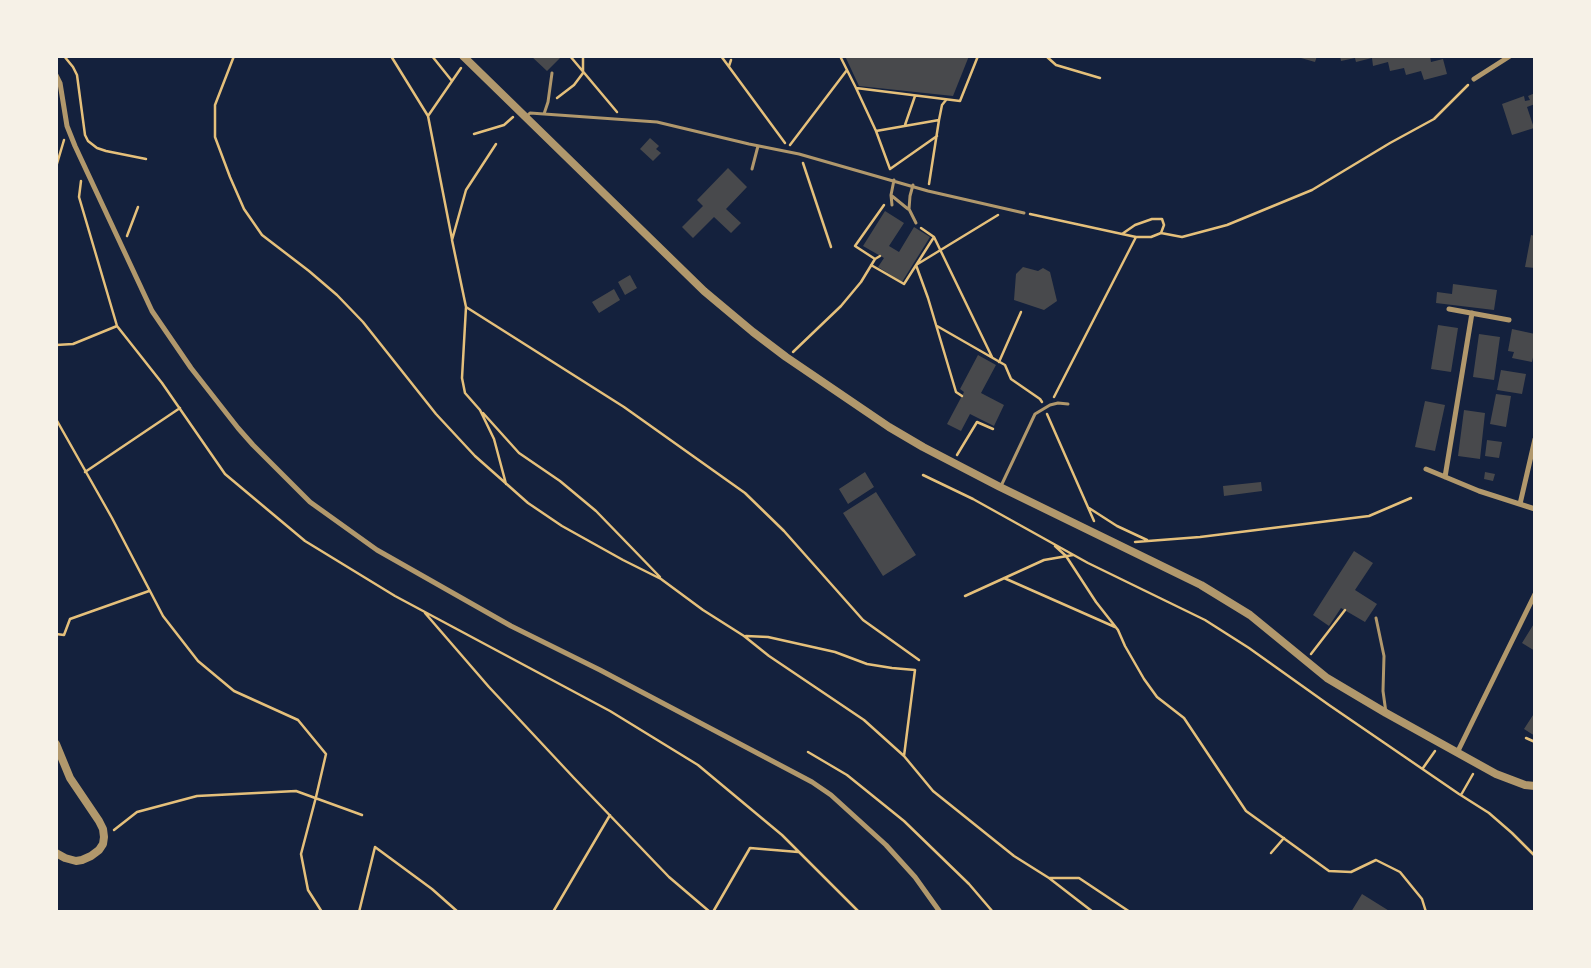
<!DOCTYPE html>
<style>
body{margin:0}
#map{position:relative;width:1591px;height:968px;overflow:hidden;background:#14213d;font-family:Barlow,sans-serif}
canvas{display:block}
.frame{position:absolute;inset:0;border:58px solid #f6f1e7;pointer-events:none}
</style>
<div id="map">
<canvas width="1591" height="968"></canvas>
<div class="frame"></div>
</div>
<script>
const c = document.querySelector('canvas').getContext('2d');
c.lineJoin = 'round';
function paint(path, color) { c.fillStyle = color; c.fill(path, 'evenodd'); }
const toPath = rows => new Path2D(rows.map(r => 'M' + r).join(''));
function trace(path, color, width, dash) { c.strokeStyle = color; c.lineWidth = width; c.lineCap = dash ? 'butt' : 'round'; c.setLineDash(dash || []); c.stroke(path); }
paint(toPath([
 [531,56,562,56,547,71],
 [845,56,969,56,953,96,859,86],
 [1294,56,1317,56,1315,62],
 [1340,56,1430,56,1431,62,1443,59,1447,74,1424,80,1421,71,1406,75,1404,68,1390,71,1388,62,1373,66,1372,58,1356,62,1355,58,1341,61],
 [1535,93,1535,104,1527,107,1534,128,1512,135,1502,104,1524,96,1525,101,1530,100,1528,96],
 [650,138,659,146,656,149,661,153,653,161,640,149],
 [728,168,747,187,726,209,741,223,731,233,714,217,693,238,682,227,703,206,697,200],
 [885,211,904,223,889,246,899,252,914,227,930,237,902,282,878,267,884,258,863,246],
 [1531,235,1535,236,1535,268,1525,267],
 [1023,267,1038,271,1043,268,1050,272,1057,301,1044,310,1014,300,1016,274],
 [630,275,637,288,625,295,618,282],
 [1453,284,1497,290,1494,310,1436,303,1437,292,1452,294],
 [614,289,620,300,599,313,592,302],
 [1438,325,1458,328,1451,372,1431,369],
 [1512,329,1535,334,1535,348,1532,362,1512,358,1514,352,1508,351],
 [1479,334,1500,337,1494,380,1473,377],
 [978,355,996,365,981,393,1004,405,994,426,970,414,961,431,947,424,964,392,960,389],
 [1501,370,1526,374,1522,394,1497,390],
 [1496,394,1511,396,1506,427,1490,424],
 [1425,401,1445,405,1435,451,1415,447],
 [1464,410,1485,413,1480,459,1458,456],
 [1487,440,1502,442,1499,458,1485,456],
 [865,472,874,487,848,504,839,489],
 [1485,472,1495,474,1493,481,1484,479],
 [1261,482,1262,491,1224,496,1223,486],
 [876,492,916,555,883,576,843,513],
 [1354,551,1373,563,1355,590,1377,604,1365,622,1341,608,1329,626,1313,615],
 [1535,622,1535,651,1522,643],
 [1535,712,1535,736,1524,729],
 [1362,894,1391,912,1351,912]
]), '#48494c');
trace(toPath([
 [64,56,73,67,77,75,85,135,88,141,97,148,106,151,146,159],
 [234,56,215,105,215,137,230,177,244,209,262,235,309,271,337,295,363,322,436,414,475,456,528,503,562,526,623,560,661,579,703,610,744,636,769,656,864,720,904,756,933,791,1014,856,1049,878,1093,912],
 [391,56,428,116,452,239],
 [432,56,452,81],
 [570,56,617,112],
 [721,56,785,143],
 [840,56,856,88,960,101,978,56],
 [1046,56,1056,65,1100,78],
 [729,66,731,60],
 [856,88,876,131,890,169,937,136],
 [557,98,574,85,583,73,583,56],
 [428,116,461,68],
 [905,125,915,96],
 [876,131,939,120],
 [474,134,504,125,513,117],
 [496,144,466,190,452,240,466,307,462,378,465,393,480,410,494,439,506,484],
 [790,145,847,70],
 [803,163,831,247],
 [56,167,64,140],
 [81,181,79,197,117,326,162,383,225,474,305,541,395,596,610,711,698,765,782,835,859,912],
 [929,184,939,120,942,105,946,100],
 [1030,214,1122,234,1136,237,1151,237,1161,233,1164,225,1162,219,1152,219,1135,225,1122,234],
 [1161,233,1182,237,1227,225,1312,190,1390,143,1434,119,1468,85],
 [127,236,138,207],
 [934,237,992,357],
 [875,259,880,256],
 [871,265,904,284,934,237,921,228],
 [466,307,624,407,745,493,784,531,863,620,919,660],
 [937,326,1005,365,1011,379,1040,399,1042,402],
 [56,345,73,344,117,326],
 [793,352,841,306,861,282,875,259,855,246,884,205],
 [999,362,1021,312],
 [962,396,956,392,928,298,916,265,998,215],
 [1054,397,1136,237],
 [483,413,519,453,560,481,596,511,660,577],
 [1047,414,1094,521],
 [56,419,112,518,163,616,198,661,234,691,298,720,326,754,316,797,301,854,308,890,322,912],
 [957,455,977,422,993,429],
 [85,472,180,408],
 [923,475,973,499,1088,563,1205,620,1249,648,1329,705,1459,794,1489,813,1512,833,1535,856],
 [1089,508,1117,526,1147,540],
 [1135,542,1200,537,1369,516,1411,498],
 [1055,546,1066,556,1096,602,1118,630,1125,646,1144,679,1157,697,1184,718,1246,811,1329,871,1351,872,1376,860,1400,872,1422,899,1426,912],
 [1004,578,1115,627],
 [965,596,1044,560,1073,555],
 [425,613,489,687,574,778,669,877,710,912],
 [56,634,64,635,70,619,149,591],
 [746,636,768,637,835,652,867,664,892,668,915,670,904,756],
 [1311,654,1345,610],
 [1526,738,1535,742],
 [808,752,847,775,904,821,969,884,993,912],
 [1423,768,1435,751],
 [1461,795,1473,774],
 [114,830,137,812,197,796,296,791,362,815],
 [1271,853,1284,838],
 [1049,878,1079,878,1130,912],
 [359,912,375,847,432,889,458,912],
 [553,912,610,815],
 [713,912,750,848,798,852]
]), '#e5c07b', 2.5);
trace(toPath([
 [544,114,548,102,552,73],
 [527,116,530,113,657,122,749,144,799,154,928,191,1024,213],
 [752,169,758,146],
 [913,185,910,196,909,209,916,223],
 [892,196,908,209],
 [892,205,891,195,894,180],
 [1001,486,1035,414,1050,405,1058,403,1068,404],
 [1376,618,1384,656,1383,691,1386,713]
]), '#b1986c', 3);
trace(toPath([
 [56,75,60,83,67,126,75,146,152,311,191,368,238,428,253,445,310,502,377,550,511,626,600,670,812,782,831,795,886,845,915,877,940,912],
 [1474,79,1510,56],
 [1449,309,1509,320],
 [1426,469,1479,491,1535,509],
 [1445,477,1472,313],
 [1520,504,1535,439],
 [1457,753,1535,594]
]), '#b1986c', 5);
trace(toPath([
 [463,56,704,291,753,332,786,357,889,427,923,447,1000,487,1201,585,1250,615,1327,678,1386,713,1496,774,1525,785,1535,786],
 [56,744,70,778,99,821,103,829,104,837,103,844,99,850,91,856,82,860,76,861,65,858,56,853]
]), '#b1986c', 8);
</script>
